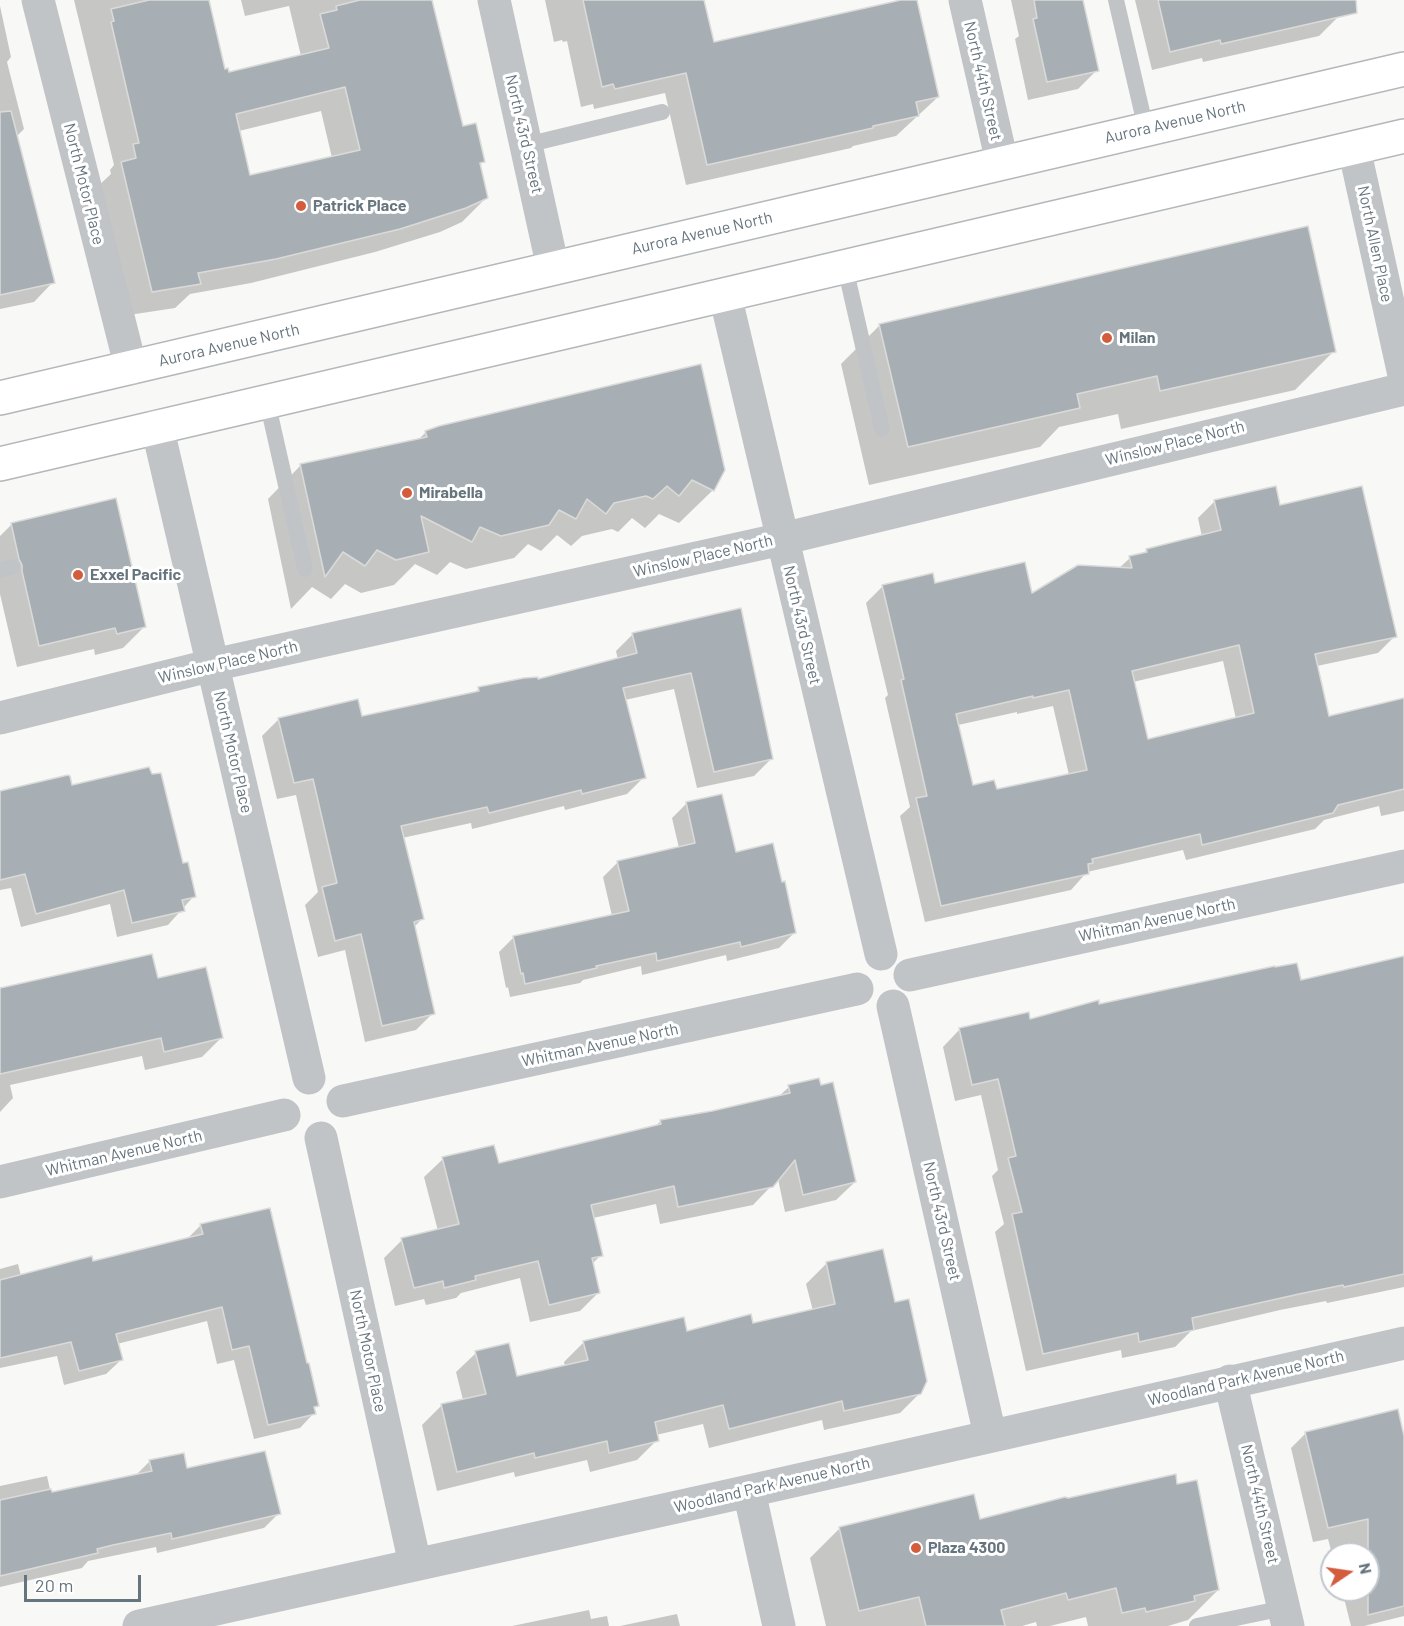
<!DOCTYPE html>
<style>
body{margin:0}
#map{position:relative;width:1404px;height:1626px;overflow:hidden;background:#f8f8f6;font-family:Barlow,sans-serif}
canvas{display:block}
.north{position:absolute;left:1320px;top:1542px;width:60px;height:60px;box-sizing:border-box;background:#fff;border:2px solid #c2c7cb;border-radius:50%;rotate:77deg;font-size:16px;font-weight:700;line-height:24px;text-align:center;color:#66747e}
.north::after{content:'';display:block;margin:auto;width:21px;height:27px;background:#d35c3c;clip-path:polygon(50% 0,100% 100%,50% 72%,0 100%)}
.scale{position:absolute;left:24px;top:1575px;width:117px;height:27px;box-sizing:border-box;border:3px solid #66747e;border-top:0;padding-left:8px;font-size:18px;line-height:21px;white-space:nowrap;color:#66747e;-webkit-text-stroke:4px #fff;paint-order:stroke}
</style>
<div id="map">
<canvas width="1404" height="1626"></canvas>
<div class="north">N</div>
<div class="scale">20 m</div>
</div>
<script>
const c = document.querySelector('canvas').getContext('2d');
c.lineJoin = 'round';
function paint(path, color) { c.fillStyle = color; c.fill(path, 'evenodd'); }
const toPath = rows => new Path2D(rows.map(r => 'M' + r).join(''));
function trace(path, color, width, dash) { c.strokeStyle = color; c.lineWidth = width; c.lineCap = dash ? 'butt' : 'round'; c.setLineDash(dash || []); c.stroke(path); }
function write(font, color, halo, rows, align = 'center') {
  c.font = font + ' Barlow,sans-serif'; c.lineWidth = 6; c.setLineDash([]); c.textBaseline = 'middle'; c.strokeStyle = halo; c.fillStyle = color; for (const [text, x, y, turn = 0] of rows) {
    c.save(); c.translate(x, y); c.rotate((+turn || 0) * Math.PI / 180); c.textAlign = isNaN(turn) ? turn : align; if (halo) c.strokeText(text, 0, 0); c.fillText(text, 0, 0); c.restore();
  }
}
paint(toPath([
 [74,0,207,0,224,71,228,74,301,56,289,6,245,16,241,0,425,0,462,128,483,161,479,166,486,198,462,222,440,232,375,252,251,283,190,294,175,308,129,315,97,187,111,174,110,170,114,165],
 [321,111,332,158,249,177,239,131],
 [545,0,704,0,713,43,908,0,916,0,938,97,896,136,853,146,851,148,686,185,665,93,594,109,593,104,581,107,567,41,563,42,562,40,554,42],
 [1011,0,1081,0,1097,70,1078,89,1028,100,1015,39,1019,36],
 [1135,0,1334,0,1338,17,1319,36,1203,62,1202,58,1152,70],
 [0,6,11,57,7,62,24,129,16,137,53,282,34,302,0,309],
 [880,325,1334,351,1295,390,1121,429,1118,414,1059,427,1040,447,869,485,841,364],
 [700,366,713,490,679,523,659,514,645,528,632,518,618,532,612,529,582,536,571,546,557,535,541,551,528,544,514,558,466,569,450,562,437,575,415,564,394,585,361,593,345,584,331,599,312,587,291,609,268,499,301,465,417,441,426,432],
 [1215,501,1279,507,1395,636,1378,653,1317,666,1328,718,1404,709,1404,811,1381,816,1379,806,1324,820,1315,829,1186,860,1183,850,1087,872,1071,890,925,922,900,816,910,807,885,698,888,695,866,603,883,586,934,585,1031,596,1118,569,1130,558,1143,554,1147,550,1202,537,1198,518],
 [1223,661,1236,719,1147,741,1133,682],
 [1053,706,1069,775,995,791,972,787,958,725,1017,712,1017,714],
 [11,525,145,626,123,648,95,655,94,649,17,667,0,594,0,536],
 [740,610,771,759,754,776,697,788,674,689,625,700,644,777,627,794,565,810,564,806,472,829,471,823,402,838,422,919,414,927,433,1013,416,1030,365,1042,345,950,318,957,305,905,318,892,296,795,277,799,262,736,279,719,361,718,473,694,479,689,537,681,618,660,616,651,633,634],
 [71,786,182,865,194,896,168,925,117,937,110,904,21,927,11,888,0,890,0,797],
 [687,803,734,854,794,933,779,948,727,961,726,955,642,975,641,966,583,980,580,983,510,997,508,987,506,988,499,952,514,937,612,916,603,877,618,862,679,848,672,818],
 [1404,958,1404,1287,1327,1303,1326,1301,1280,1310,1191,1331,1175,1347,1122,1358,1121,1350,1026,1371,995,1232,1004,1224,992,1176,998,1170,981,1095,955,1101,943,1047,960,1029,1029,1021,1098,1006,1300,982],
 [156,980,221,1038,202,1057,145,1070,142,1056,10,1085,13,1098,0,1112,0,999],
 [789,1087,855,1182,836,1200,785,1212,778,1179,753,1205,660,1224,656,1204,593,1218,601,1255,592,1264,599,1292,580,1311,530,1322,520,1278,461,1293,456,1298,426,1305,424,1299,395,1306,384,1258,402,1240,438,1231,424,1177,443,1159,498,1165,654,1127,661,1121,712,1112,778,1097],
 [201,1225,317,1405,313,1409,314,1413,300,1428,254,1439,234,1360,217,1364,207,1321,117,1344,121,1360,106,1374,64,1385,57,1356,0,1368,0,1269,18,1264,21,1276,92,1262,187,1239],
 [882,1251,893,1304,920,1393,900,1413,824,1430,822,1420,709,1448,703,1424,656,1435,657,1440,637,1460,590,1472,587,1460,515,1477,514,1472,437,1491,422,1425,442,1405,463,1400,456,1372,476,1353,516,1378,565,1367,564,1362,584,1342,752,1325,813,1311,806,1284,826,1264],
 [1306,1433,1404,1442,1404,1616,1364,1626,1351,1626,1342,1590,1368,1590,1368,1554,1332,1554,1328,1539,1313,1542,1291,1448],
 [150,1461,279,1513,264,1528,157,1553,156,1547,88,1561,82,1568,0,1587,0,1486,47,1476,51,1494,135,1476],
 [1176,1485,1218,1590,1188,1620,1168,1626,1088,1626,1086,1617,1050,1626,1037,1626,1036,1622,1022,1626,826,1626,810,1558,840,1528,979,1521],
 [589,1610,591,1619,607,1616,609,1626,512,1626],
 [677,1614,680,1626,620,1626]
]), '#0003');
const building = toPath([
 [149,0,209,0,225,69,228,68,229,72,329,48,320,14,337,10,336,6,360,0,432,0,463,126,476,123,485,162,480,163,488,198,466,208,400,229,276,259,198,273,201,284,152,292,121,162,136,158,133,144,139,143,111,22,114,21,111,9,149,0],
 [345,87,360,150,250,175,236,114,345,87],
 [583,0,704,0,714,42,901,0,917,0,939,97,916,102,919,116,873,126,873,128,707,165,686,73,615,89,613,84,602,87,583,0],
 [1034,0,1083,0,1099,71,1047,82,1033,19,1037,18,1034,0],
 [1158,0,1356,0,1357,13,1221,44,1220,40,1170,52,1158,0],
 [11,111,55,283,0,295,0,112,11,111],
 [1308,226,1336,352,1160,391,1157,376,1077,394,1080,408,908,447,879,324,1308,226],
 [701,364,725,470,714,491,692,480,679,496,667,486,653,499,646,496,614,503,606,514,587,499,576,519,559,510,549,525,501,536,480,527,472,542,421,516,429,552,396,560,377,550,365,566,343,552,325,577,300,464,427,437,425,431,439,426,701,364],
 [1276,486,1280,505,1362,486,1397,637,1315,654,1329,716,1404,698,1404,789,1338,805,1333,813,1202,845,1200,834,1092,859,1093,863,1088,864,1089,874,941,906,916,798,927,796,901,680,904,679,882,585,933,573,935,583,1025,562,1032,593,1078,565,1132,568,1129,556,1147,552,1146,549,1221,530,1214,500,1276,486],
 [1239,645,1254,713,1148,739,1132,671,1239,645],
 [1069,690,1087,770,997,789,994,780,973,785,956,714,1033,696,1033,698,1069,690],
 [116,498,146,627,117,634,115,628,39,646,22,571,22,565,19,559,11,523,116,498],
 [741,608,773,759,714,772,691,673,623,688,646,778,582,794,581,790,489,813,487,807,401,826,424,919,414,922,435,1014,382,1026,361,934,335,941,322,887,337,883,313,779,294,783,278,718,358,699,362,716,479,691,478,687,524,678,538,677,538,679,637,653,632,633,741,608],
 [149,767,152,774,161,773,183,863,188,862,196,897,182,900,185,911,132,923,124,890,36,914,25,874,0,880,0,791,68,775,70,776,72,785,149,767],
 [722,794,736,852,773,843,782,882,785,881,796,933,741,947,740,942,657,961,656,953,596,966,597,968,525,984,523,973,521,974,513,936,629,911,617,861,695,843,686,802,722,794],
 [152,954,158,978,206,967,223,1038,164,1052,161,1038,0,1074,0,988,152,954],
 [1404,956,1404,1274,1344,1287,1343,1285,1299,1294,1192,1318,1194,1330,1139,1342,1138,1333,1043,1354,1012,1214,1022,1212,1008,1158,1016,1156,998,1079,972,1085,959,1028,1029,1012,1030,1019,1099,1000,1099,1004,1275,966,1275,967,1297,963,1301,980,1404,956],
 [819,1078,821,1085,833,1082,856,1182,803,1195,795,1160,773,1187,678,1207,674,1186,591,1205,603,1256,592,1258,600,1293,549,1305,538,1261,475,1276,476,1280,444,1288,443,1281,414,1288,401,1238,459,1224,442,1157,494,1145,499,1163,661,1124,660,1120,712,1111,790,1093,788,1085,819,1078],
 [270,1208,307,1363,309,1363,319,1406,314,1407,316,1414,268,1425,249,1346,232,1350,222,1307,116,1334,123,1360,79,1371,71,1342,0,1358,0,1280,92,1256,93,1261,203,1234,200,1224,270,1208],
 [883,1249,895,1302,909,1299,927,1381,921,1394,844,1411,842,1401,729,1429,723,1405,655,1422,659,1441,609,1453,607,1441,535,1458,534,1453,457,1472,441,1404,486,1394,475,1351,509,1343,517,1376,588,1360,583,1341,684,1317,687,1331,751,1314,753,1323,835,1304,826,1262,883,1249],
 [1398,1409,1404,1436,1404,1606,1368,1615,1368,1519,1328,1528,1305,1432,1398,1409],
 [265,1451,281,1514,172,1539,171,1533,113,1545,97,1549,98,1553,0,1576,0,1500,51,1489,52,1492,152,1471,149,1460,184,1453,187,1468,265,1451],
 [1176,1474,1177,1484,1197,1480,1219,1590,1194,1596,1195,1601,1146,1612,1145,1608,1122,1613,1116,1588,1068,1600,1066,1593,1001,1610,1005,1626,926,1626,919,1597,859,1611,839,1527,974,1494,980,1519,1065,1497,1068,1498,1176,1474]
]);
paint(building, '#a8afb4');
trace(building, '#dadad8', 1.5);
const trunk = toPath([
 [0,398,1404,69],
 [0,464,1404,136]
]);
trace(trunk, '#b3b7ba', 36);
trace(toPath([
 [1116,0,1146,129],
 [526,145,662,112],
 [845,267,882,429],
 [267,401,305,569],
 [0,570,12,567],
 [1197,1626,1284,1608]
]), '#c0c4c7', 16);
trace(toPath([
 [38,0,131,368],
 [494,0,553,268],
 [965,0,1002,162],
 [1354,148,1404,375],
 [725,295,881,954],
 [157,426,309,1078],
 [0,718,213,665,782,539,1404,389],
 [910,975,1404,866],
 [893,1006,990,1435],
 [343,1101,857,989],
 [321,1138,415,1564],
 [0,1182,284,1115],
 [1230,1381,1288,1626],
 [749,1491,779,1626],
 [139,1626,749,1491,1404,1343]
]), '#c0c4c7', 33);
trace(trunk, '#fff', 33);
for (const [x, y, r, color] of [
 [301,206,6,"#d35c3c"],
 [1107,338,6,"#d35c3c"],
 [407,493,6,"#d35c3c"],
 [78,575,6,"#d35c3c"],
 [916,1548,6,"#d35c3c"]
]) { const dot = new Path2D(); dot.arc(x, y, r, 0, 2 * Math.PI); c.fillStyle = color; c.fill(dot); trace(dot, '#fff', 2); }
write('16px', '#66747e', '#fff', [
 ["North 44th Street",983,81,77],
 ["Aurora Avenue North",1175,122,-13],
 ["North 43rd Street",524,134,77],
 ["North Motor Place",84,184,76],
 ["Aurora Avenue North",702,233,-13],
 ["North Allen Place",1375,244,78],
 ["Aurora Avenue North",229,345,-13],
 ["Winslow Place North",1175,443,-14],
 ["Winslow Place North",703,556,-13],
 ["North 43rd Street",802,625,77],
 ["Winslow Place North",228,662,-13],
 ["North Motor Place",233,752,77],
 ["Whitman Avenue North",1157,920,-12],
 ["Whitman Avenue North",600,1045,-12],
 ["Whitman Avenue North",124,1153,-13],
 ["North 43rd Street",942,1221,77],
 ["North Motor Place",368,1351,78],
 ["Woodland Park Avenue North",1246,1378,-13],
 ["Woodland Park Avenue North",772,1485,-13],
 ["North 44th Street",1260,1504,77]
]);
write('bold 16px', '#66747e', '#fff', [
 ["Patrick Place",313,206],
 ["Milan",1119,338],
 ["Mirabella",419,493],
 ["Exxel Pacific",90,575],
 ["Plaza 4300",928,1548]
], 'left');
</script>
